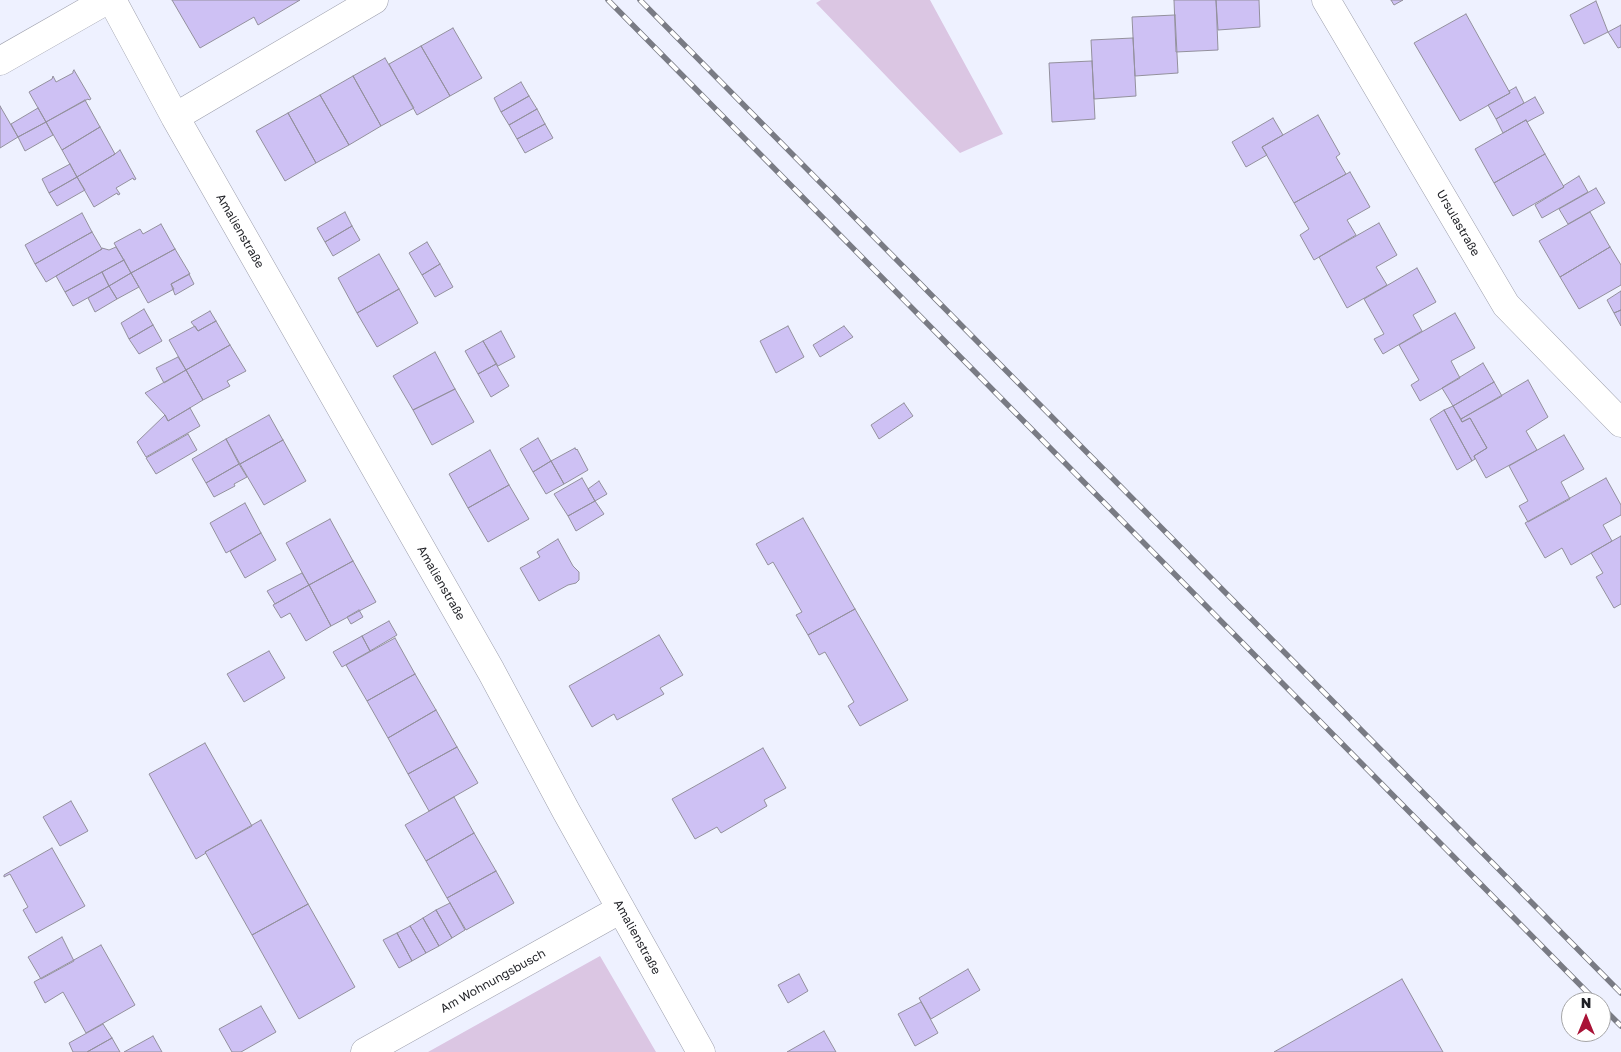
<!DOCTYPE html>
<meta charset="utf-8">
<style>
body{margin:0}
#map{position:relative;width:1621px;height:1052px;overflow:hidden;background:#eef1ff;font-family:"Golos Text",sans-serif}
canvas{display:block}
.north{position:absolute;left:1561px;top:992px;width:50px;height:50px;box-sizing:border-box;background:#fff;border:1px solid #a5a5a7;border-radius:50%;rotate:0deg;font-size:14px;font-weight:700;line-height:20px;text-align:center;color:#1e1f24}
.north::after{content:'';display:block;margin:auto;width:18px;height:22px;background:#a91236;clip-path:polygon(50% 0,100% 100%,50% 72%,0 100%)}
</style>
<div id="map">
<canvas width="1621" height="1052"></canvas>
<div class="north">N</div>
</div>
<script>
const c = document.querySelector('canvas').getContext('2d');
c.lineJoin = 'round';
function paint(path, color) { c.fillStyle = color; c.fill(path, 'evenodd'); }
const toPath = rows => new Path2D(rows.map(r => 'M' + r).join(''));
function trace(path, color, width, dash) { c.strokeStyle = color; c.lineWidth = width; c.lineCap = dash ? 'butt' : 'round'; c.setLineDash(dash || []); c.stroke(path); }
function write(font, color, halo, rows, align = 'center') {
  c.font = font + ' "Golos Text",sans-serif'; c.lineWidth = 4; c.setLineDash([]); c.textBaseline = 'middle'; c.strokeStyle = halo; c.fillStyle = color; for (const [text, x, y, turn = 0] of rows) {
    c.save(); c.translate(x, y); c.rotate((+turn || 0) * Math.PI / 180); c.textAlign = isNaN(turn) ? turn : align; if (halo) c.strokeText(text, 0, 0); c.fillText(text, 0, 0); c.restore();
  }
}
paint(toPath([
 [821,0,930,0,1003,134,960,153,816,3],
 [600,956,656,1052,428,1052]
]), '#dbc6e3');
const building = toPath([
 [172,0,300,0,258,25,254,17,200,48,172,0],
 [1174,0,1216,0,1218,50,1176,52,1174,0],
 [1216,0,1259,0,1260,27,1218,30,1216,0],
 [1391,0,1403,0,1394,5,1391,0],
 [1596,1,1608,32,1584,44,1570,15,1596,1],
 [1466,14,1510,93,1460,121,1414,43,1466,14],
 [1175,15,1178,73,1135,76,1132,17,1175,15],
 [1621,25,1621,47,1618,48,1608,32,1621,25],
 [453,28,482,78,450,96,421,46,453,28],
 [1133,38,1136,96,1094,99,1091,40,1133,38],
 [421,46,450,96,417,115,389,64,421,46],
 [385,58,414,108,381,126,353,76,385,58],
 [1092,61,1095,119,1052,122,1049,63,1092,61],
 [74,70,91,99,89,100,88,99,46,122,29,92,52,79,53,76,56,82,73,73,73,71,74,70],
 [353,76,381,126,349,145,320,95,353,76],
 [521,82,529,96,501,112,494,98,521,82],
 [1516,87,1524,103,1496,119,1488,105,1510,93,1509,91,1516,87],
 [320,95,349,145,316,163,288,113,320,95],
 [529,96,537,109,509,125,501,112,529,96],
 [1535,97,1544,113,1527,122,1526,120,1503,133,1496,119,1535,97],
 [85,100,100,127,62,150,46,122,85,100],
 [0,106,18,137,0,148,0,106],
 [38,108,46,122,18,137,11,124,38,108],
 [537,109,545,124,517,139,509,125,537,109],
 [288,113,316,163,285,181,256,131,288,113],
 [1318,115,1340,154,1336,157,1346,174,1294,203,1262,147,1318,115],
 [1273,118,1283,135,1262,147,1267,155,1246,167,1232,142,1273,118],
 [1526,120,1545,154,1494,183,1475,149,1526,120],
 [46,122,53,135,25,151,18,137,46,122],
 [545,124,553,138,525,153,517,139,545,124],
 [100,127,115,154,77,177,62,150,100,127],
 [120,150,136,179,134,180,133,178,116,188,120,194,118,195,117,193,94,207,77,177,115,154,120,150],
 [1545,154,1564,187,1513,216,1494,183,1545,154],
 [70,164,77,177,49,193,42,179,70,164],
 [1350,172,1370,207,1347,220,1356,235,1314,260,1300,235,1309,229,1294,203,1350,172],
 [1579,176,1588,192,1542,218,1535,205,1564,187,1563,186,1579,176],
 [77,177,85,190,57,206,49,193,77,177],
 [1596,188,1605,203,1568,224,1559,209,1596,188],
 [345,212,352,226,325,242,317,228,345,212],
 [1590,212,1610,247,1560,277,1539,241,1590,212],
 [82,213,92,232,35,264,25,245,82,213],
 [1379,223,1397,255,1376,267,1387,285,1347,308,1319,257,1379,223],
 [161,224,175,249,131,273,114,243,140,229,143,234,161,224],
 [352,226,360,240,333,256,325,242,352,226],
 [92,232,102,249,46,282,35,264,92,232],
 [427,242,440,264,422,275,409,253,427,242],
 [116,247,124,260,65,292,56,276,102,249,102,248,109,250,116,247],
 [1610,247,1621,265,1621,285,1579,309,1560,277,1610,247],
 [175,249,190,274,171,284,174,289,148,303,131,273,175,249],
 [379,254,399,289,357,313,338,278,379,254],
 [124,260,131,273,109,286,102,272,124,260],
 [440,264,453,287,435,297,422,275,440,264],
 [1417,268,1436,302,1413,315,1422,331,1383,354,1374,339,1384,334,1364,299,1417,268],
 [102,272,109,286,73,306,65,292,102,272],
 [131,273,139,287,117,299,109,286,131,273],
 [189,274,194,284,175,295,171,284,189,274],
 [109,286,117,299,95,312,88,298,109,286],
 [399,289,418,323,377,347,357,313,399,289],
 [1621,291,1621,310,1614,313,1607,300,1621,291],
 [144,309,153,325,129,339,121,323,144,309],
 [1621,310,1621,326,1614,313,1621,310],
 [210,311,216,321,198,331,191,322,210,311],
 [1455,313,1475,348,1451,361,1460,378,1420,401,1411,385,1419,380,1399,345,1455,313],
 [216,321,230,345,186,370,169,340,195,326,198,331,216,321],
 [153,325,162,341,139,354,129,339,153,325],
 [788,326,804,357,776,373,760,341,788,326],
 [844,326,853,337,820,357,813,345,844,326],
 [501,331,515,357,498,366,483,341,501,331],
 [483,341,496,364,478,374,465,351,483,341],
 [230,345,246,371,227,381,230,386,203,400,186,370,230,345],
 [435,352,455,389,413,410,393,376,435,352],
 [178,357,186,370,164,383,156,368,178,357],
 [1483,363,1494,382,1453,406,1442,388,1483,363],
 [496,364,509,386,491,397,478,374,496,364],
 [186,370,203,400,168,421,165,415,145,393,186,370],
 [1528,380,1548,417,1526,431,1537,450,1486,478,1474,456,1487,448,1470,418,1462,422,1461,419,1528,380],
 [1494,382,1502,396,1461,419,1453,406,1494,382],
 [455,389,474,422,432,445,413,410,455,389],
 [904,403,913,416,879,439,871,425,904,403],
 [1453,406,1462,422,1470,418,1487,448,1474,456,1475,459,1472,461,1444,410,1453,406],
 [190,408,200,426,146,457,137,442,165,415,168,421,190,408],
 [1444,410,1472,461,1457,470,1430,419,1444,410],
 [269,415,283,440,240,464,226,439,269,415],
 [188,434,197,450,156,474,146,458,188,434],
 [1564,435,1584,469,1561,482,1570,499,1528,522,1519,506,1528,501,1509,466,1564,435],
 [538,438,551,461,533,472,520,449,538,438],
 [226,439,239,464,206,483,192,459,226,439],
 [283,440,306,481,264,505,240,464,283,440],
 [575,448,576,450,577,449,588,470,564,484,551,461,575,448],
 [490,450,509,485,468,508,449,474,490,450],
 [551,461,564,484,546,494,533,472,551,461],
 [239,464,247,477,234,484,235,486,214,497,206,483,239,464],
 [582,478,595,501,568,516,554,494,582,478],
 [1606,478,1621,505,1621,515,1603,525,1612,541,1571,565,1562,548,1545,558,1525,523,1606,478],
 [599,481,607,494,595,501,588,489,599,481],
 [509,485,529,519,488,542,468,508,509,485],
 [595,501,604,514,576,531,568,516,595,501],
 [245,503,261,533,226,553,210,523,245,503],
 [803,518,855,609,808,635,796,615,802,612,773,562,768,565,756,544,803,518],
 [330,519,353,561,309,585,286,543,330,519],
 [261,533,276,560,245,578,230,551,261,533],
 [1621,536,1621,604,1614,608,1596,577,1603,573,1591,553,1621,536],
 [558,539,573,566,579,572,579,580,576,583,568,585,539,601,520,568,540,557,537,552,558,539],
 [353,561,376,602,331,626,309,585,353,561],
 [302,573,309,585,275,604,267,591,302,573],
 [309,585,331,626,306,641,290,613,281,618,273,605,309,585],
 [855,609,908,700,860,726,848,706,854,702,825,652,819,655,808,635,855,609],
 [359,610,363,617,351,624,347,617,359,610],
 [389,621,397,635,370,651,362,636,389,621],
 [659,635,683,675,660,688,664,694,617,720,614,714,592,727,569,686,659,635],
 [362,636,370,651,342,667,333,652,362,636],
 [395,638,415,674,367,701,346,665,395,638],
 [269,651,285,678,244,702,227,674,269,651],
 [415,674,436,710,388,738,367,701,415,674],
 [436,710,457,747,408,774,388,738,436,710],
 [205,743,252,826,205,852,206,853,196,859,149,774,205,743],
 [457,747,478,783,429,811,408,774,457,747],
 [763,748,786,788,764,800,767,806,721,833,717,827,695,839,672,799,763,748],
 [454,797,474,833,426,861,405,825,454,797],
 [71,801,88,831,60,846,43,817,71,801],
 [261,820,308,904,252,935,205,852,261,820],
 [474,833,496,871,447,898,426,861,474,833],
 [52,848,85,906,36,933,23,910,28,907,10,874,4,877,4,875,52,848],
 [496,871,514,903,466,930,447,898,496,871],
 [450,903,465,930,452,938,436,910,450,903],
 [308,904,355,987,299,1019,252,935,308,904],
 [436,910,452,938,439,946,423,918,436,910],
 [423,918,439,946,426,953,410,926,423,918],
 [410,926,426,953,412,961,397,933,410,926],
 [397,933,412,961,399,968,383,940,397,933],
 [62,937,74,961,41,979,28,957,62,937],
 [101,945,135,1005,86,1033,63,992,45,1003,34,982,101,945],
 [968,969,980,990,931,1019,919,998,968,969],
 [799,974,808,991,788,1003,778,985,799,974],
 [1402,979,1443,1052,1274,1052,1402,979],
 [921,1002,938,1033,915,1046,898,1014,921,1002],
 [261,1006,276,1032,241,1052,232,1052,219,1029,261,1006],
 [103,1024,112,1038,87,1052,73,1052,69,1043,103,1024],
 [824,1031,836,1052,787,1052,824,1031],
 [153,1036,162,1052,124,1052,153,1036],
 [112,1038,120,1052,87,1052,112,1038]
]);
paint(building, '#cec1f4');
trace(building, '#93909d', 1);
const street = toPath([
 [112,0,175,117,491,671,566,811,701,1052],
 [1326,0,1506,305,1621,423],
 [0,61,107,0],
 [175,117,374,0],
 [365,1052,621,909]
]);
trace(street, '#9c9eab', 29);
trace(street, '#fff', 28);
const rail = toPath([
 [608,0,1597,1002],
 [640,0,1621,993],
 [1601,1006,1621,1026]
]);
trace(rail, '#797b84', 5.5);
trace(rail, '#fff', 4, [11]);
write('12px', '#1e1f24', '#fff', [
 ["Ursulastraße",1458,223,60],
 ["Amalienstraße",240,231,60],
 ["Amalienstraße",441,583,60],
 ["Amalienstraße",637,937,61],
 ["Am Wohnungsbusch",493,981,-29]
]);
</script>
